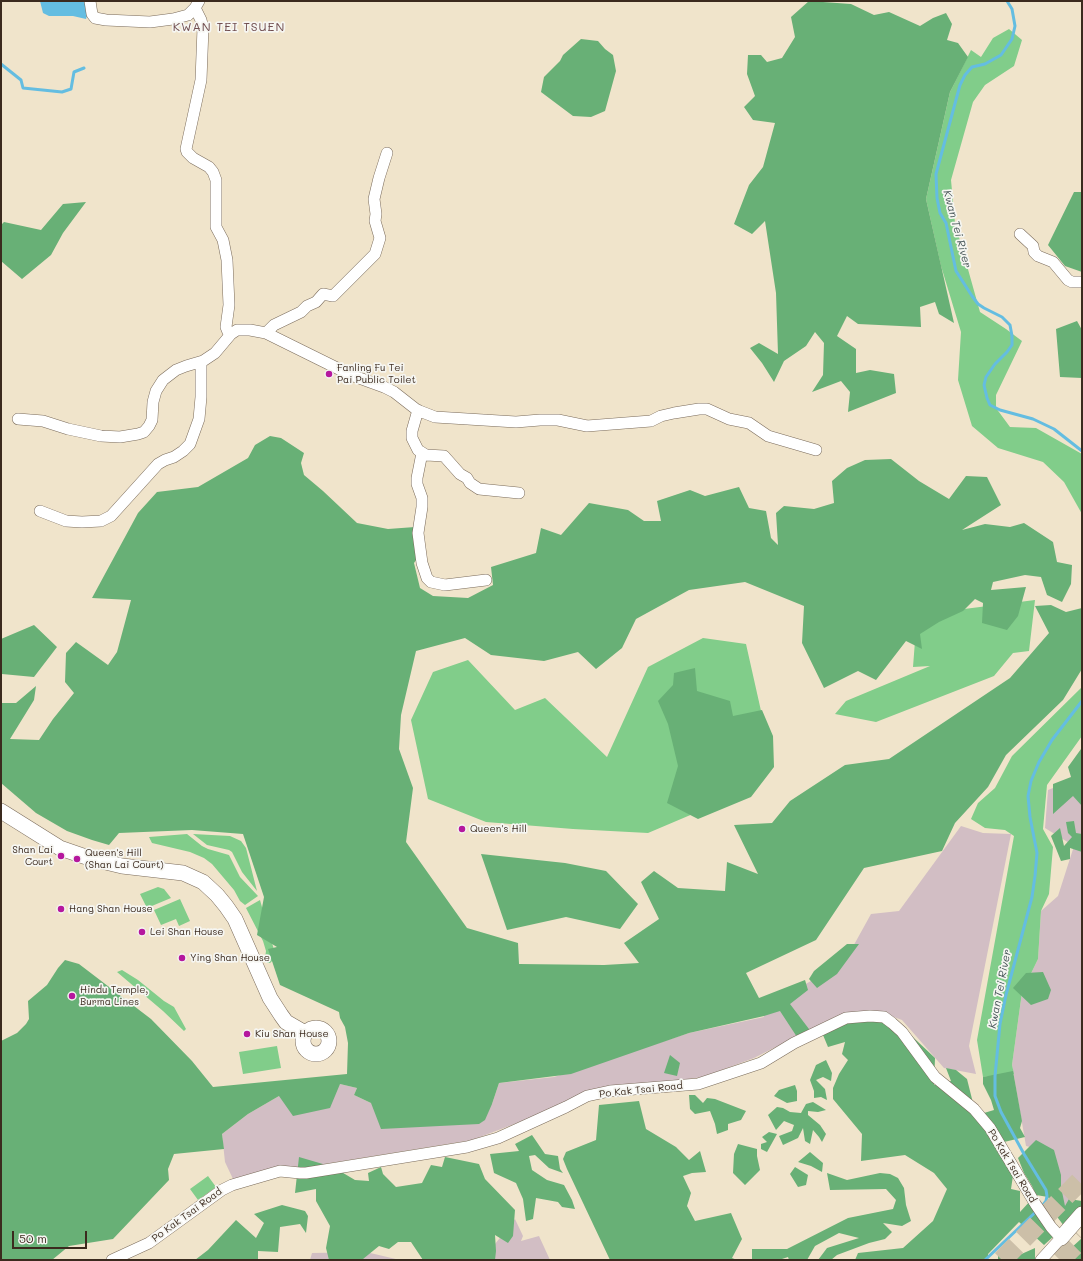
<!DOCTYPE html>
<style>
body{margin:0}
#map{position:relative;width:1083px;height:1261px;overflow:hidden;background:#f0e4cb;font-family:Mali,sans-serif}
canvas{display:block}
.frame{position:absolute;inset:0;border:2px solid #3b2a1e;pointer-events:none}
.scale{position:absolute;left:12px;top:1231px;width:75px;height:18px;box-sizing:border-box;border:2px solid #3b2a1e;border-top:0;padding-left:5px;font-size:12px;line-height:14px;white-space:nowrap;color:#3b2a1e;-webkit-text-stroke:3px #f6f6f2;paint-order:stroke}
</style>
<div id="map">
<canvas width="1083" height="1261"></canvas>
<div class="frame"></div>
<div class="scale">50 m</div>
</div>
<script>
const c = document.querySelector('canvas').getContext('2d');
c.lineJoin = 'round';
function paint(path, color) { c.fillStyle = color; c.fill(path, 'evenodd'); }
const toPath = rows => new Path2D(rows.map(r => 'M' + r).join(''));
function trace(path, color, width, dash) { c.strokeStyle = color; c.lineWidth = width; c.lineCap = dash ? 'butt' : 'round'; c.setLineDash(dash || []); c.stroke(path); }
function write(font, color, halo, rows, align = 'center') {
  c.font = font + ' Mali,sans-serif'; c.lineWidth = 3.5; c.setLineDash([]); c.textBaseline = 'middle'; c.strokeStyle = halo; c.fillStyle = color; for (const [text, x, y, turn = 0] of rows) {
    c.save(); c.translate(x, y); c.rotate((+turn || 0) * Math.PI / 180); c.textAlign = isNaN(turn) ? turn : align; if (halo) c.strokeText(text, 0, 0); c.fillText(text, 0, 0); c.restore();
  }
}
paint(toPath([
 [1068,782,1082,786,1082,1192,1060,1215,1045,1151,1026,1146,1012,1065,1022,992,1038,959,1041,911,1058,896,1074,846,1045,828,1048,790],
 [961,826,983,833,1011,834,969,1046,976,1074,944,1068,902,1020,880,1012,837,1016,754,1058,703,1077,583,1093,533,1117,472,1140,233,1179,225,1162,222,1134,248,1114,279,1096,340,1084,357,1088,354,1095,371,1103,492,1104,499,1083,554,1077,689,1033,764,1017,763,1009,845,961,871,914,899,911],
 [515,1219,523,1236,521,1241,539,1236,550,1260,475,1260,495,1244],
 [366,1252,400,1260,310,1260,312,1253]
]), '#d2bec4');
paint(toPath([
 [1009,29,1022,40,1014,66,985,85,973,102,951,180,955,223,980,312,1006,329,1022,341,996,395,996,408,1010,427,1036,428,1082,454,1082,514,1064,482,1043,462,998,448,972,426,958,380,961,332,941,266,926,199,950,92,971,50,981,57,993,38],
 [1035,600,1029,651,1013,653,994,676,876,722,835,714,846,701,930,666,913,667,917,615],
 [703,638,746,644,770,751,754,788,648,833,573,829,486,822,428,799,411,720,433,672,468,660,515,710,545,698,607,757,648,667],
 [1082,687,1082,736,1047,785,1043,829,1053,847,1049,894,1041,911,1038,959,1022,992,1012,1065,1014,1074,983,1077,977,1040,1014,836,1005,830,985,828,971,819,978,803,995,788,1012,756],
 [187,834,202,846,208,849,229,855,240,877,258,896,245,905,240,901,234,890,212,864,204,858,190,852,152,843,149,837],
 [193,834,230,836,241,841,246,848,257,891,242,872,232,852,229,850,207,845],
 [158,887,164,889,171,898,147,908,140,894],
 [180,899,190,921,179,926,176,919,161,925,154,910],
 [260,900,276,957,270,963,267,963,265,958,266,951,263,941,246,908],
 [122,970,138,980,164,1001,174,1007,186,1029,184,1031,163,1011,117,972],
 [277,1046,281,1068,243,1074,239,1052],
 [208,1176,216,1187,198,1200,190,1189]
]), '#81cd8a');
paint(toPath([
 [809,1,851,4,874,15,889,12,920,26,933,18,946,13,952,24,947,40,958,43,968,57,950,92,926,199,954,323,939,314,935,302,920,307,921,327,858,324,847,316,837,336,856,349,856,373,870,370,894,374,896,393,848,412,850,392,841,381,812,392,823,375,824,343,815,332,806,346,784,361,774,382,762,363,750,348,759,343,778,354,776,293,765,221,752,234,734,224,749,185,763,167,775,123,753,120,744,107,755,96,747,74,748,55,761,55,767,62,782,58,795,37,791,17],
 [581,39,598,41,605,49,613,55,616,71,605,111,591,117,573,116,541,92,544,77,560,61,563,55],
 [1074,192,1082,192,1082,272,1065,266,1048,245],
 [86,202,63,233,51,255,22,279,1,261,1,225,4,222,41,230,63,204],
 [1077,321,1082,330,1082,378,1060,377,1056,329],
 [270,436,281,438,304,453,301,463,304,475,323,491,357,523,388,529,415,527,422,551,414,563,420,588,433,596,468,598,493,585,491,567,536,553,541,528,561,535,589,503,628,510,644,521,661,521,657,501,690,490,705,496,739,487,749,508,766,511,771,538,778,545,776,513,784,506,814,509,834,503,832,481,847,468,865,460,891,459,919,481,949,499,966,476,987,477,1001,505,962,530,985,524,1010,527,1024,523,1053,542,1057,562,1072,565,1071,584,1062,602,1047,595,1041,577,1025,575,993,582,991,590,1026,587,1018,616,1007,630,982,623,983,603,975,599,963,611,939,622,920,634,922,649,906,641,876,680,858,671,824,688,802,643,804,606,745,582,689,590,636,619,622,648,596,669,578,652,544,661,491,655,465,638,416,651,401,715,399,749,413,788,406,842,467,928,518,943,519,964,604,965,639,963,624,943,659,919,641,882,654,871,678,888,725,891,727,862,758,874,734,825,772,823,790,801,845,765,889,759,1010,678,1049,633,1035,606,1051,605,1066,612,1082,608,1082,669,1063,700,1006,755,988,787,955,823,942,851,864,868,816,940,746,973,759,998,805,980,808,990,790,1004,812,1033,797,1037,780,1011,764,1016,689,1033,571,1074,499,1083,492,1104,485,1120,479,1124,381,1129,371,1103,354,1095,357,1088,340,1084,330,1108,293,1116,279,1096,248,1114,222,1134,224,1149,174,1154,168,1169,169,1180,113,1239,69,1246,52,1260,1,1260,1,1041,17,1033,26,1024,29,1019,28,1001,47,985,58,968,65,960,79,964,151,1019,192,1061,213,1087,347,1074,348,1043,345,1027,340,1018,339,1012,280,985,268,949,277,947,257,935,264,897,243,834,192,830,119,833,109,845,92,840,67,831,36,813,1,783,1,703,16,703,36,686,34,700,10,739,39,740,53,719,74,693,65,682,66,653,76,642,108,665,117,652,131,600,92,598,138,513,157,492,198,487,248,458,255,445],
 [34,625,57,647,34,677,2,674,1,671,1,639],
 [695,668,697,691,730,701,733,716,762,710,773,736,774,767,751,797,698,819,667,803,678,766,668,724,658,701,673,685,674,673],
 [1081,749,1082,806,1073,796,1053,814,1053,784,1071,777,1068,767],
 [1074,821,1076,833,1082,834,1082,852,1070,848,1070,859,1061,861,1051,836,1060,828,1064,846,1072,837,1068,833,1066,822],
 [481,854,565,863,606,871,638,904,620,929,566,917,507,930],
 [847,944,859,944,837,974,817,988,809,979,814,971],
 [1043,972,1051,990,1048,999,1031,1005,1013,988,1026,973],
 [841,1016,898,1023,935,1058,934,1085,951,1081,946,1068,956,1070,967,1079,973,1103,984,1113,994,1110,991,1100,983,1084,983,1077,1013,1071,1022,1121,1020,1128,1025,1137,1004,1142,1014,1169,1011,1189,1020,1191,1020,1212,1031,1200,1054,1236,1044,1245,1019,1222,988,1254,988,1260,855,1260,858,1253,903,1248,933,1221,947,1189,934,1173,905,1155,861,1161,862,1134,833,1099,833,1088,839,1074,848,1060,842,1054,845,1042,828,1047,823,1035],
 [670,1055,680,1063,677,1076,664,1073],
 [826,1060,832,1073,831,1081,823,1077,816,1080,825,1089,827,1100,821,1097,814,1098,814,1091,810,1080,816,1065],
 [795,1085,797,1091,797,1101,787,1103,774,1096,779,1090],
 [689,1095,695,1095,703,1103,707,1098,715,1099,746,1111,741,1120,728,1124,728,1130,717,1134,715,1124,710,1111,695,1114,690,1109],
 [639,1101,646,1129,676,1147,689,1160,700,1151,706,1172,692,1173,683,1176,691,1193,687,1206,695,1221,731,1213,742,1239,732,1258,737,1260,610,1260,567,1169,563,1159,566,1152,596,1140,599,1105],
 [813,1102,826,1110,818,1112,808,1111,808,1115,820,1125,826,1134,822,1142,819,1137,813,1130,810,1144,805,1141,803,1128,798,1138,783,1145,779,1136,792,1131,794,1125,784,1121,776,1130,768,1115,777,1107,783,1108,790,1112,801,1113,806,1104],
 [769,1132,777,1134,767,1152,761,1149,761,1144,767,1142,762,1137],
 [532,1135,545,1154,558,1156,560,1169,563,1173,549,1168,535,1155,529,1156,532,1170,547,1180,564,1185,572,1200,575,1209,562,1207,558,1202,536,1198,533,1219,526,1221,523,1199,516,1183,494,1173,490,1154,519,1151,515,1144],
 [1036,1140,1054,1150,1061,1175,1061,1187,1065,1206,1069,1199,1082,1201,1082,1227,1077,1226,1067,1230,1058,1218,1048,1197,1036,1195,1032,1186,1024,1173,1018,1158],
 [738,1144,757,1149,757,1156,760,1170,745,1185,733,1173,734,1154],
 [810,1152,823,1163,822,1172,811,1166,798,1162],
 [299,1157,333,1167,355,1180,369,1181,368,1173,381,1167,383,1174,396,1187,422,1183,431,1165,442,1167,445,1157,479,1164,485,1179,515,1210,513,1236,508,1243,495,1235,496,1251,495,1260,423,1260,411,1242,398,1242,389,1249,379,1246,363,1259,329,1260,326,1248,330,1226,316,1201,316,1189,295,1193],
 [795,1167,808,1175,806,1185,798,1187,790,1174],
 [827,1173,847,1180,880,1173,890,1174,898,1178,904,1188,906,1205,911,1221,902,1226,883,1223,892,1232,885,1239,869,1243,837,1255,831,1260,818,1260,827,1248,859,1238,839,1233,815,1246,807,1260,789,1260,788,1257,779,1260,752,1260,752,1249,787,1249,848,1218,893,1209,896,1200,886,1189,830,1190],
 [282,1205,305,1211,308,1216,306,1233,300,1224,280,1227,278,1252,258,1251,258,1260,195,1260,208,1250,236,1220,256,1238,264,1223,254,1214],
 [1082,1238,1082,1260,1058,1260],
 [1035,1248,1035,1260,998,1260,998,1254,1008,1260]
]), '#68b076');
paint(toPath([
 [40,1,86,1,88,12,86,19,73,16,49,16,43,13]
]), '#64bde1');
trace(toPath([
 [1007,1,1012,9,1015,26,1012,39,1001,55,985,64,972,67,965,75,960,85,936,174,937,198,940,213,946,223,956,271,972,296,978,304,984,308,1002,317,1010,325,1012,336,1012,345,1007,352,995,364,986,377,984,385,987,398,990,405,1000,410,1033,419,1054,429,1082,451],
 [1,64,21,80,23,88,62,92,71,89,74,72,84,68],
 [985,1260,1043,1205,1046,1201,1047,1196,1046,1190,1024,1154,1001,1112,995,1096,995,1076,1000,1024,1006,995,1032,897,1035,876,1037,853,1030,817,1028,796,1031,781,1039,762,1052,740,1082,701]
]), '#64bde1', 3);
trace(toPath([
 [1002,1260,1082,1179],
 [1060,1260,1082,1238]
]), '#ccbfa8', 20, [20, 10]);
const street = toPath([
 [90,1,92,14,95,18,106,20,150,22,173,19,188,15,195,8,199,1],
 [195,8,201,20,203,28,201,80,186,149,187,152,193,158,209,167,213,172,216,180,216,227,223,240,227,260,229,305,226,327,228,332,231,334],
 [1020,234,1033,246,1034,252,1038,256,1053,262,1068,280,1072,282,1082,282],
 [266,333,274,325,301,312,307,306,316,302,323,294,333,296,375,254,380,238,375,221,376,214,374,199,379,178,387,153],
 [418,410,412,431,412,438,418,450,426,455,444,456,460,474,467,478,470,483,479,489,519,493],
 [18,419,43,421,68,429,101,436,120,437,138,434,144,432,149,426,152,420,153,402,156,391,163,380,176,370,186,366,203,361,215,353,231,334,237,330,250,330,266,333,351,375,384,387,394,392,417,410,435,417,516,422,540,420,558,420,587,426,651,421,661,416,674,413,699,409,707,409,729,419,749,423,768,436,816,450],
 [422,453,417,478,417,484,422,498,422,507,418,533,422,563,427,578,431,582,445,585,486,580],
 [40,511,66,521,82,522,101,521,111,516,158,464,165,460,174,457,183,451,190,444,199,419,201,397,201,362],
 [112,1260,149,1243,222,1190,232,1185,280,1171,300,1173,306,1173,467,1147,498,1138,566,1107,587,1096,610,1091,698,1084,761,1063,794,1043,846,1018,870,1016,884,1017,892,1023,902,1032,935,1077,974,1109,990,1128,1036,1205,1051,1227,1061,1238,1041,1260]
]);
const secondary = toPath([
 [1,811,60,848,89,858,122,866,183,873,203,882,217,895,226,906,235,919,270,998,281,1015,286,1022,305,1033],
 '303 1041a13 13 0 1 1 26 0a13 13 0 1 1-26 0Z',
 [1061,1238,1082,1214]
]);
trace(street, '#7a6b5b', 12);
trace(secondary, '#7a6b5b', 16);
trace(street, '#fff', 11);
trace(secondary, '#fff', 15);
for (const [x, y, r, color] of [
 [329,374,4,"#b5179e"],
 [462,829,4,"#b5179e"],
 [61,856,4,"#b5179e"],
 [77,859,4,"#b5179e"],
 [61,909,4,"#b5179e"],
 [142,932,4,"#b5179e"],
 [182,958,4,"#b5179e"],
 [72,996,4,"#b5179e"],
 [247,1034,4,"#b5179e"]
]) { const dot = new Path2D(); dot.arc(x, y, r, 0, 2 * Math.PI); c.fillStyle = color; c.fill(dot); trace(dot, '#f6f6f2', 1.5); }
write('10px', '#3b2a1e', '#f6f6f2', [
 ["Fanling Fu Tei",337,368],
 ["Pai Public Toilet",337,380],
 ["Queen's Hill",470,829],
 ["Shan Lai",53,850,"right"],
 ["Court",53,862,"right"],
 ["Queen's Hill",85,853],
 ["(Shan Lai Court)",85,865],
 ["Hang Shan House",69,909],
 ["Lei Shan House",150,932],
 ["Ying Shan House",190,958],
 ["Hindu Temple,",80,990],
 ["Burma Lines",80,1002],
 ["Kiu Shan House",255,1034]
], 'left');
write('10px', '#3b2a1e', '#f6f6f2', [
 ["Po Kak Tsai Road",641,1090,-6],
 ["Po Kak Tsai Road",1012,1166,59],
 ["Po Kak Tsai Road",187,1215,-36]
]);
write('italic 11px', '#475658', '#f6f6f2', [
 ["Kwan Tei River",957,229,75],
 ["Kwan Tei River",1000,989,-79]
]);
c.letterSpacing = '1px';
write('12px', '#704d4f', '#f6f6f2', [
 ["KWAN TEI TSUEN",229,27]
]);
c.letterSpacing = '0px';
</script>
